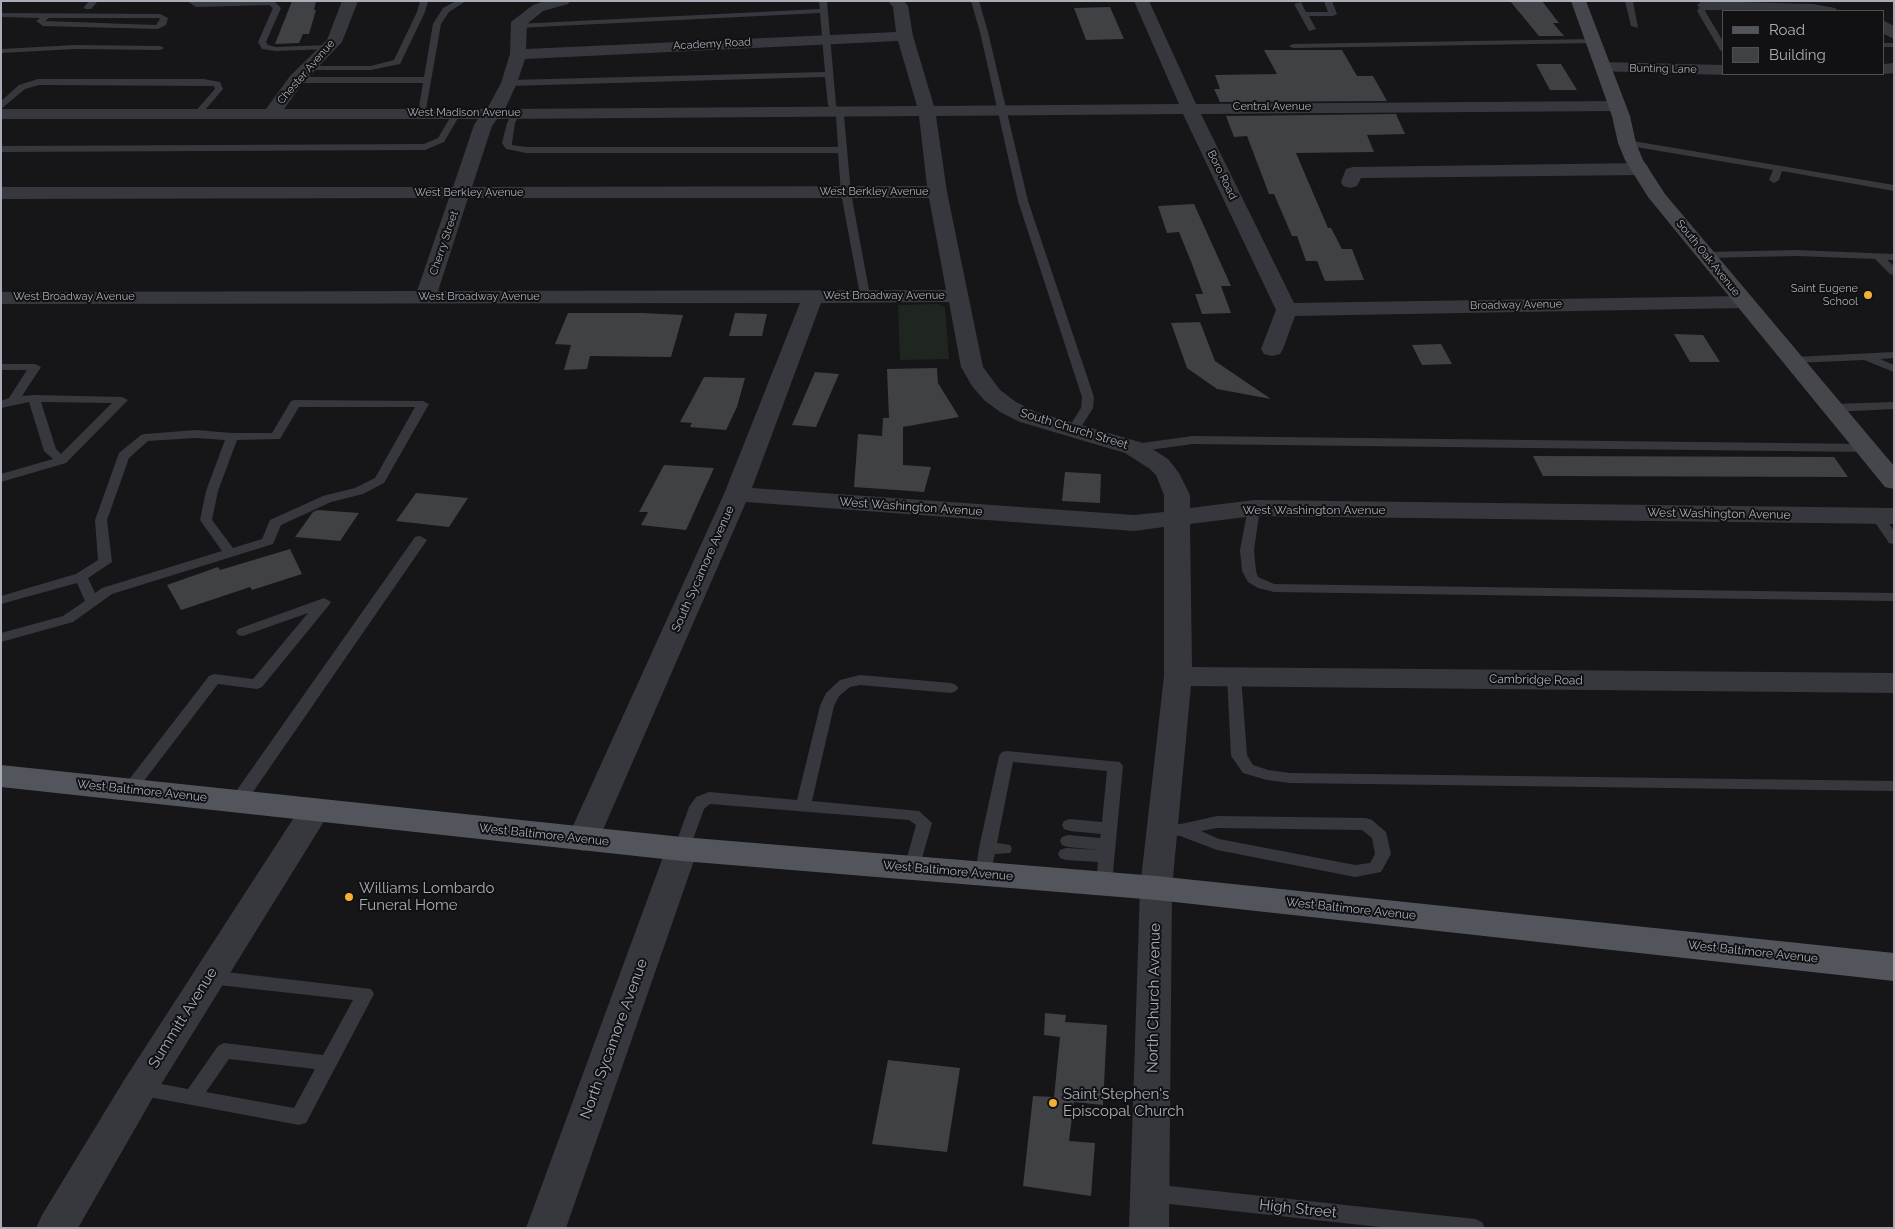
<!DOCTYPE html>
<style>
body{margin:0}
#map{position:relative;width:1895px;height:1229px;overflow:hidden;background:#161618;font-family:Raleway,sans-serif}
canvas{display:block}
.frame{position:absolute;inset:0;border:2px solid #a8adb8;pointer-events:none}
.legend{position:absolute;left:1722px;top:10px;width:162px;height:65px;box-sizing:border-box;background:#111113;border:1px solid #4d4f55;margin:0;padding:6px 9px;list-style:none;font-size:15px;color:#a8adb8}
.legend li{display:flex;align-items:center;gap:10px;height:25px}
.legend b{width:25px;border:1px solid #4d4f55}
</style>
<div id="map">
<canvas width="1895" height="1229"></canvas>
<div class="frame"></div>
<ul class="legend">
<li><b style="height:6px;background:#53555c"></b>Road</li>
<li><b style="height:14px;background:#404145"></b>Building</li>
</ul>
</div>
<script>
const c = document.querySelector('canvas').getContext('2d');
c.lineJoin = 'round';
function paint(path, color) { c.fillStyle = color; c.fill(path, 'evenodd'); }
const toPath = rows => new Path2D(rows.map(r => 'M' + r).join(''));
function trace(path, color, width, dash) { c.strokeStyle = color; c.lineWidth = width; c.lineCap = dash ? 'butt' : 'round'; c.setLineDash(dash || []); c.stroke(path); }
function write(font, color, halo, rows, align = 'center') {
  c.font = font + ' Raleway,sans-serif'; c.lineWidth = 4; c.setLineDash([]); c.textBaseline = 'middle'; c.strokeStyle = halo; c.fillStyle = color; for (const [text, x, y, turn = 0] of rows) {
    c.save(); c.translate(x, y); c.rotate((+turn || 0) * Math.PI / 180); c.textAlign = isNaN(turn) ? turn : align; if (halo) c.strokeText(text, 0, 0); c.fillText(text, 0, 0); c.restore();
  }
}
paint(toPath([
 [938,304,945,307,949,359,900,360,898,305]
]), '#1e261f');
paint(toPath([
 [292,1,316,1,314,10,316,10,309,34,303,34,299,43,275,44],
 [1510,1,1542,1,1559,23,1553,23,1564,36,1539,36],
 [1110,7,1124,39,1086,40,1074,8],
 [1264,50,1342,50,1357,76,1373,76,1387,101,1220,102,1214,89,1220,89,1215,75,1277,74],
 [1536,64,1561,64,1577,90,1550,90],
 [1396,114,1405,134,1367,135,1374,152,1296,153,1328,228,1331,228,1342,249,1352,249,1364,280,1325,281,1317,261,1306,261,1297,236,1292,236,1274,194,1269,194,1247,136,1234,137,1226,116],
 [1194,204,1231,286,1221,286,1231,313,1202,314,1195,294,1203,294,1192,264,1179,232,1167,233,1158,206],
 [568,313,642,313,683,315,671,357,590,356,587,369,564,370,571,345,555,344],
 [735,313,767,314,762,336,729,336],
 [1200,322,1215,361,1271,399,1217,389,1187,368,1171,323],
 [1674,334,1703,335,1720,362,1690,362],
 [1441,344,1452,364,1422,365,1412,345],
 [937,368,938,383,959,417,903,427,903,465,931,467,924,492,854,487,858,434,882,436,883,418,889,418,887,369],
 [815,372,839,374,816,427,792,425],
 [704,377,745,378,737,407,726,430,690,427,692,423,680,422],
 [1533,456,1834,457,1848,477,1543,476],
 [664,465,714,468,686,530,641,525,648,512,639,512],
 [1065,472,1101,474,1100,503,1062,501],
 [416,493,468,498,449,527,396,521],
 [318,510,359,513,340,541,295,537,313,512],
 [290,549,302,574,252,590,250,587,181,610,167,585,218,567,220,570],
 [1045,1013,1066,1015,1065,1022,1107,1025,1103,1105,1074,1102,1069,1141,1095,1143,1091,1196,1023,1186,1033,1096,1054,1097,1060,1037,1044,1035],
 [888,1060,960,1068,947,1152,872,1144]
]), '#404145');
paint(toPath([
 [89,1,98,1,91,9,85,9,84,7,89,1],
 [187,1,274,1,281,8,266,42,268,45,276,47,328,45,332,47,328,49,276,51,262,49,258,42,273,8,269,5,196,7,187,1],
 [420,1,428,1,425,12,400,64,371,70,307,70,303,68,307,66,371,66,394,60,417,12,420,1],
 [456,1,466,1,449,12,441,24,425,115,418,113,423,83,296,83,292,80,296,77,424,77,433,24,443,8,456,1],
 [819,1,827,1,836,105,844,116,851,193,870,295,869,297,865,298,860,295,841,193,838,153,526,153,506,149,502,143,507,123,513,112,516,111,520,114,515,123,512,143,512,145,526,147,838,147,836,116,828,105,825,77,509,86,505,83,509,80,825,72,820,13,517,28,513,26,517,24,820,9,819,1],
 [971,1,979,1,988,32,1028,201,1094,397,1093,408,1078,432,1074,433,1068,429,1081,408,1082,397,1018,201,980,32,971,1],
 [1324,1,1332,1,1337,14,1333,16,1309,16,1316,29,1309,31,1294,4,1301,2,1306,12,1328,12,1324,1],
 [1625,1,1633,1,1638,28,1631,26,1625,1],
 [1702,3,1709,5,1705,11,1724,43,1724,52,1720,50,1697,11,1702,3],
 [1,13,160,14,168,18,166,25,158,29,43,26,36,21,40,18,1,17,1,13],
 [49,18,159,18,160,19,156,25,45,21,49,18],
 [1596,39,1596,43,1593,43,1293,48,1289,46,1293,44,1596,39],
 [1884,43,1894,43,1894,47,1884,47,1884,43],
 [75,45,160,46,164,48,160,50,75,49,1,53,1,49,75,45],
 [38,79,204,79,220,82,223,89,200,116,197,117,193,114,215,89,214,86,39,85,25,89,1,109,1,101,19,85,38,79],
 [457,110,461,113,444,142,425,150,1,152,1,146,424,144,438,138,454,111,457,110],
 [1627,140,1894,185,1894,191,1782,171,1779,180,1774,183,1769,180,1773,170,1624,145,1624,141,1627,140],
 [1797,250,1894,254,1894,260,1887,260,1894,266,1894,275,1890,274,1875,259,1797,256,1706,258,1701,255,1706,252,1797,250],
 [1894,352,1894,358,1880,359,1894,365,1894,372,1864,360,1794,363,1788,360,1794,357,1894,352],
 [1,364,35,364,41,367,22,396,34,395,122,397,128,400,66,463,1,482,1,474,53,459,44,451,29,402,1,408,1,401,9,398,27,370,1,370,1,364],
 [41,402,112,403,61,454,56,449,41,402],
 [295,400,423,401,429,404,384,483,363,494,331,502,281,525,273,544,112,594,73,622,1,642,1,633,63,616,85,601,77,583,1,604,1,596,76,574,98,560,95,520,119,453,141,435,145,434,196,430,232,433,272,433,291,401,295,400],
 [299,407,415,407,375,478,355,488,323,496,270,520,262,539,233,548,212,520,218,491,237,440,280,439,299,407],
 [196,438,225,440,206,491,200,520,222,551,102,588,95,593,88,578,112,562,107,520,129,458,148,441,196,438],
 [1894,402,1894,409,1833,412,1827,408,1833,404,1894,402],
 [1193,436,1866,444,1872,448,1866,452,1193,444,1134,452,1128,448,1134,444,1193,436],
 [1254,504,1260,508,1254,550,1256,571,1258,577,1274,584,1894,593,1894,601,1274,592,1258,588,1248,582,1242,571,1240,550,1248,508,1254,504],
 [1876,511,1881,512,1894,531,1894,544,1889,543,1870,515,1876,511],
 [420,536,427,540,244,805,238,807,232,805,230,801,232,797,415,537,420,536],
 [324,598,331,602,329,605,262,687,257,689,218,684,134,794,129,796,124,794,121,790,124,786,209,676,214,674,253,679,308,613,243,636,238,635,236,632,238,629,324,598],
 [1234,671,1239,673,1241,676,1247,755,1253,765,1268,770,1290,773,1894,781,1894,791,1290,783,1267,780,1243,773,1231,756,1227,676,1229,673,1234,671],
 [860,675,951,683,956,685,958,688,956,691,951,693,860,685,850,687,839,696,834,706,812,801,919,811,932,823,918,872,912,874,906,872,904,868,916,825,909,820,710,804,704,809,688,853,682,855,676,853,674,849,689,807,696,797,709,792,797,800,820,706,826,693,840,680,860,675],
 [1007,751,1120,762,1123,766,1112,883,1110,887,1104,889,1098,887,1096,883,1098,862,1066,860,1060,858,1058,854,1060,850,1066,848,1099,850,1068,847,1062,845,1060,841,1062,837,1068,835,1100,838,1101,834,1070,831,1064,829,1062,825,1064,821,1070,819,1102,822,1107,771,1013,762,997,843,1010,845,1012,849,1010,853,995,854,989,878,983,880,977,878,975,874,979,848,999,756,1002,752,1007,751],
 [1217,816,1366,818,1372,820,1386,832,1391,854,1381,872,1355,877,1217,850,1180,836,1156,833,1154,829,1156,825,1162,823,1181,824,1217,816],
 [1217,828,1362,830,1372,838,1375,854,1370,863,1355,865,1219,839,1201,831,1217,828],
 [209,970,371,989,374,994,306,1123,299,1125,133,1094,131,1088,133,1082,140,1080,188,1089,218,1046,224,1043,323,1055,353,1000,209,984,203,982,200,977,203,972,209,970],
 [229,1059,315,1069,294,1108,206,1092,229,1059],
 [1151,1184,1475,1219,1482,1222,1485,1228,1389,1228,1151,1202,1144,1199,1141,1193,1144,1187,1151,1184]
]), '#37383d');
paint(toPath([
 [342,1,358,1,342,42,302,84,284,109,487,109,501,83,510,54,511,22,533,5,545,1,570,1,568,4,543,11,527,24,526,49,896,32,893,7,888,1,904,1,908,6,913,36,934,106,1179,104,1134,1,1149,1,1196,104,1617,101,1623,102,1626,106,1623,110,1617,111,1201,114,1294,303,1744,296,1752,297,1755,302,1752,307,1744,308,1295,316,1283,349,1280,354,1272,356,1264,354,1261,349,1276,310,1183,114,936,116,947,192,983,367,1000,390,1016,402,1036,412,1143,443,1168,459,1179,473,1190,495,1190,508,1254,500,1894,508,1894,524,1254,516,1190,524,1192,667,1894,673,1894,693,1191,686,1172,888,1169,1228,1129,1228,1140,888,1164,676,1164,527,1134,531,746,502,599,839,594,847,583,851,572,847,567,839,724,494,800,303,1,304,1,292,417,291,449,198,1,199,1,187,453,187,474,125,478,119,1,119,1,109,266,109,290,76,327,40,342,1],
 [898,41,917,106,505,109,517,83,525,59,898,41],
 [919,116,927,186,472,187,492,126,497,119,919,116],
 [468,198,929,198,946,290,438,291,468,198],
 [949,302,961,367,972,386,984,400,1000,412,1020,422,1125,453,1150,469,1156,475,1164,495,1164,512,1134,515,752,488,821,303,949,302],
 [1702,1,1813,4,1835,8,1838,11,1705,10,1700,8,1697,5,1702,1],
 [1884,21,1894,26,1894,39,1884,34,1884,21],
 [1603,62,1724,65,1724,74,1729,74,1724,75,1597,71,1595,67,1597,63,1603,62],
 [1894,63,1894,73,1884,74,1883,74,1884,64,1894,63],
 [1640,163,1647,165,1649,169,1647,173,1640,175,1361,178,1357,186,1350,188,1343,186,1341,182,1346,169,1353,167,1640,163],
 [315,799,326,802,331,810,152,1099,78,1228,36,1228,42,1215,126,1077,304,802,315,799],
 [682,837,693,841,698,849,566,1228,526,1228,666,849,671,841,682,837]
]), '#37383d');
paint(toPath([
 [1571,1,1586,1,1630,116,1636,143,1643,160,1665,194,1894,466,1894,489,1885,487,1648,197,1625,160,1618,143,1612,116,1571,1]
]), '#45474d');
paint(toPath([
 [1,765,682,837,1156,876,1894,953,1894,981,1156,900,682,861,1,787,1,765]
]), '#53555c');
for (const [x, y, r, color] of [
 [1868,295,5,"#f2b134"],
 [349,897,5,"#f2b134"],
 [1053,1103,5,"#f2b134"]
]) { const dot = new Path2D(); dot.arc(x, y, r, 0, 2 * Math.PI); c.fillStyle = color; c.fill(dot); trace(dot, '#111113', 2); }
write('11px', '#a8adb8', '#111113', [
 ["Academy Road",712,44,-3],
 ["Bunting Lane",1663,69,1],
 ["Chester Avenue",306,72,-49],
 ["Central Avenue",1272,107],
 ["West Madison Avenue",464,113],
 ["Boro Road",1222,175,64],
 ["West Berkley Avenue",874,192],
 ["West Berkley Avenue",469,193],
 ["Cherry Street",444,243,-71],
 ["South Oak Avenue",1708,258,51],
 ["West Broadway Avenue",884,296],
 ["West Broadway Avenue",74,297],
 ["West Broadway Avenue",479,297],
 ["Broadway Avenue",1516,305,-1]
]);
write('11px', '#a8adb8', '#111113', [
 ["Saint Eugene",1858,289],
 ["School",1858,302]
], 'right');
write('12px', '#a8adb8', '#111113', [
 ["South Church Street",1074,429,17],
 ["West Washington Avenue",911,507,4],
 ["West Washington Avenue",1314,510],
 ["West Washington Avenue",1719,514,1],
 ["South Sycamore Avenue",703,569,-66],
 ["Cambridge Road",1536,680,1],
 ["West Baltimore Avenue",142,791,6],
 ["West Baltimore Avenue",544,835,6],
 ["West Baltimore Avenue",948,871,5],
 ["West Baltimore Avenue",1351,909,6],
 ["West Baltimore Avenue",1753,952,6]
]);
write('15px', '#a8adb8', '#111113', [
 ["Williams Lombardo",359,888],
 ["Funeral Home",359,905],
 ["Saint Stephen's",1063,1094],
 ["Episcopal Church",1063,1111]
], 'left');
write('15px', '#a8adb8', '#111113', [
 ["North Church Avenue",1154,998,-89],
 ["Summitt Avenue",183,1018,-58],
 ["North Sycamore Avenue",614,1039,-70],
 ["High Street",1298,1209,6]
]);
</script>
